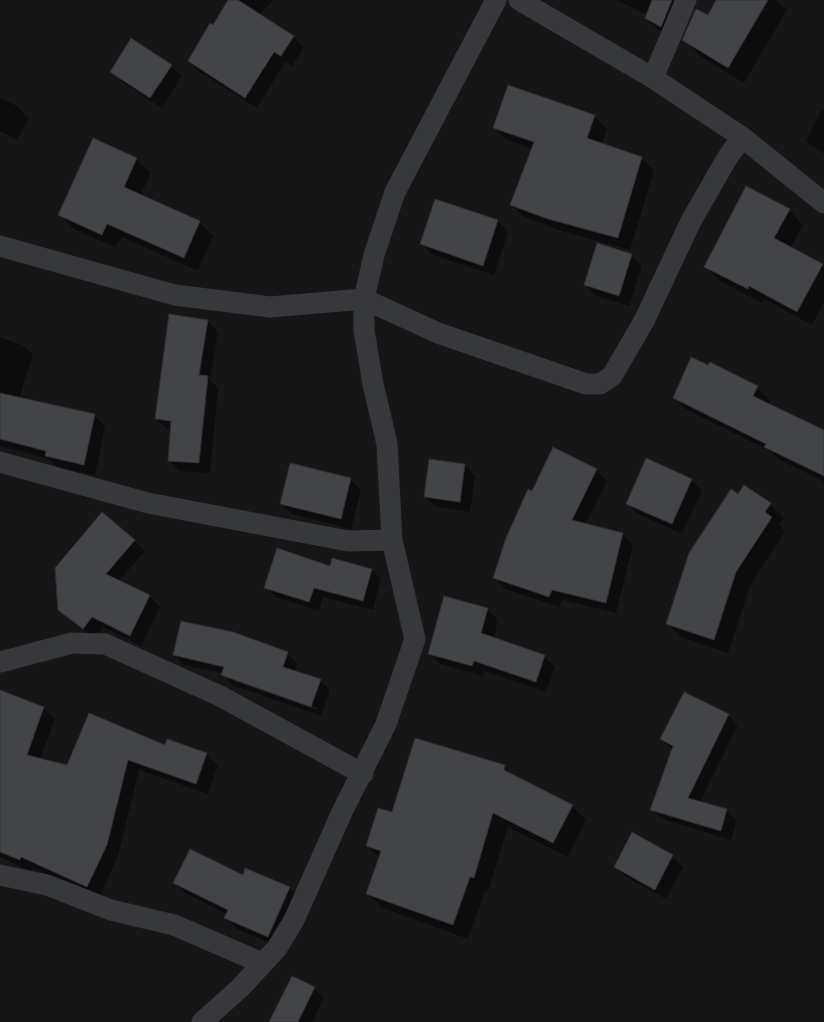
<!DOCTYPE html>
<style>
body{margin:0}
canvas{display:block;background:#161617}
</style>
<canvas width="824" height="1022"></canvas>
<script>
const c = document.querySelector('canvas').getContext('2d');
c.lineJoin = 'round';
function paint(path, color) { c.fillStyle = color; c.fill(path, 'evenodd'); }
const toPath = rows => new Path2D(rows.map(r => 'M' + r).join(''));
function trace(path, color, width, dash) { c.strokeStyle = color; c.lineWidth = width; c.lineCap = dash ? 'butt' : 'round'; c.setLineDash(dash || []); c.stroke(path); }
paint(toPath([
 [229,0,274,0,259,15,293,37,304,47,292,66,285,62,257,108,200,72,189,61],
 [616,0,675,0,674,39,659,30,646,18,648,15],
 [718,0,776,0,787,10,744,83,700,56,684,40,708,16],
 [171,66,182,76,162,108,122,82,111,71],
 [0,97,18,107,29,118,17,140,0,131],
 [822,109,824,110,824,154,806,141],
 [594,116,607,129,602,144,641,158,654,170,630,250,561,231,524,217,511,204,532,149,507,140,494,127],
 [136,159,151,173,140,196,199,222,213,236,198,271,122,237,116,248,74,229,60,215],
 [436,200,498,221,508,232,494,275,433,255,422,244],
 [789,210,803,225,791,248,824,267,824,302,812,325,764,299,762,303,720,281,706,267],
 [631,255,642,266,629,306,596,296,585,285],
 [208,321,218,332,210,380,218,388,210,473,180,471,169,460,171,430,167,429,156,419],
 [0,337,22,345,33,355,19,399,95,416,105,426,95,475,57,467,49,459,0,446],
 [710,364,757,387,770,400,768,405,824,432,824,484,819,479,778,459,772,452,687,410,674,398],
 [465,465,475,476,470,512,436,507,425,496],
 [596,470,607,481,585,525,623,534,633,545,616,613,562,600,560,607,505,589,494,578,532,492],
 [350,479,361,490,351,529,292,514,281,504],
 [691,480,702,490,682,534,638,514,627,503],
 [744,487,770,504,784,518,779,525,785,531,750,586,728,653,681,637,668,624],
 [134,541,145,551,119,581,150,596,160,607,141,646,103,627,94,639,59,609],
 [331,567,371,570,381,579,373,610,323,597,319,611,275,597,266,587],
 [487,609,498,620,493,639,544,656,555,667,546,692,484,671,483,676,440,664,429,653],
 [287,653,297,663,294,672,320,680,330,690,321,716,232,685,223,673,184,665,174,655],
 [233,678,318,708,317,710,233,681],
 [0,692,44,708,55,719,40,759,67,766,166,746,206,754,218,765,208,794,139,770,118,856,99,898,32,868,31,871,0,857],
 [728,715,738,725,700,802,726,810,737,820,731,840,662,819,652,809,673,750,662,739],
 [504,766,515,777,572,806,586,820,568,857,508,827,488,892,485,891,468,939,383,908,368,894,380,858,368,846,393,814],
 [672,856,683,867,666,899,626,877,615,867],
 [243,877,289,888,300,899,279,947,237,929,226,918,227,914,185,893,174,882],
 [314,988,324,998,312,1022,270,1022]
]), '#0007');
const building = toPath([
 [228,0,238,0,294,36,281,56,274,52,245,98,188,61,210,23,213,25,228,0],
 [652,0,672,0,661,27,645,18,652,0],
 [716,0,768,0,728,68,682,40,696,9,708,15,716,0],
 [131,38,172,65,150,98,110,72,131,38],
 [508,85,595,115,587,138,642,157,618,238,548,219,510,205,534,142,493,128,508,85],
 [93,138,137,158,124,187,200,221,184,258,107,224,102,235,58,215,93,138],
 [746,186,790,209,774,238,823,264,797,312,749,286,748,289,704,267,746,186],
 [435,199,498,220,483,266,420,244,435,199],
 [597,243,632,254,619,296,584,285,597,243],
 [169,314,208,320,199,375,208,376,199,463,168,461,171,421,155,419,169,314],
 [691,357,708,365,710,362,758,386,753,396,824,430,824,476,764,447,766,444,673,398,691,357],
 [0,393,95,414,84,465,45,456,46,451,0,439,0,393],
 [553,447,597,469,572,520,623,533,606,603,552,590,549,597,493,578,506,538,528,489,532,491,553,447],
 [646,458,692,479,672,524,626,504,646,458],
 [429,459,465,464,460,502,424,497,429,459],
 [290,463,351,478,341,519,280,504,290,463],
 [744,485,771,503,765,512,772,517,736,572,714,640,666,624,689,553,731,489,738,494,744,485],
 [102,512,135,540,106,574,150,595,130,636,92,617,83,629,58,610,55,568,102,512],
 [277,548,330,566,332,558,372,569,363,601,314,588,309,602,264,588,277,548],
 [444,596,488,608,481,633,545,655,536,682,474,661,472,666,428,654,444,596],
 [181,621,233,632,288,652,283,667,321,679,311,707,221,675,224,667,173,655,181,621],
 [0,690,44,707,27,755,67,765,89,713,165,745,167,739,207,753,196,784,128,760,107,845,87,887,21,857,20,860,0,852,0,690],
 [684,692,729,714,688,798,727,809,721,831,650,810,673,746,660,739,684,692],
 [415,738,505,765,504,770,573,805,553,843,493,813,474,878,470,877,453,925,366,894,381,851,366,846,378,808,392,812,415,738],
 [632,832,673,855,655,890,614,867,632,832],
 [190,849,243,875,245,868,290,887,268,937,224,918,228,910,173,883,190,849],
 [292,976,315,987,298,1022,269,1022,292,976]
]);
paint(building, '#424447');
trace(building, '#303033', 1);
trace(toPath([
 [519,0,653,78,742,137,824,203],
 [653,78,686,0],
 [0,246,175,295,270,307,364,299,438,333,586,384,600,384,612,376,644,321,691,221,726,160,742,137],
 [0,462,148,503,348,541,392,540],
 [0,662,72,643,105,644,220,696,363,774],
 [0,875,47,885,111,910,174,925,262,963],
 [202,1022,240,988,277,948,294,920,342,812,386,724,415,639,392,540,387,444,373,384,364,330,364,299,374,255,395,192,496,0]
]), '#37383c', 21);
</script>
